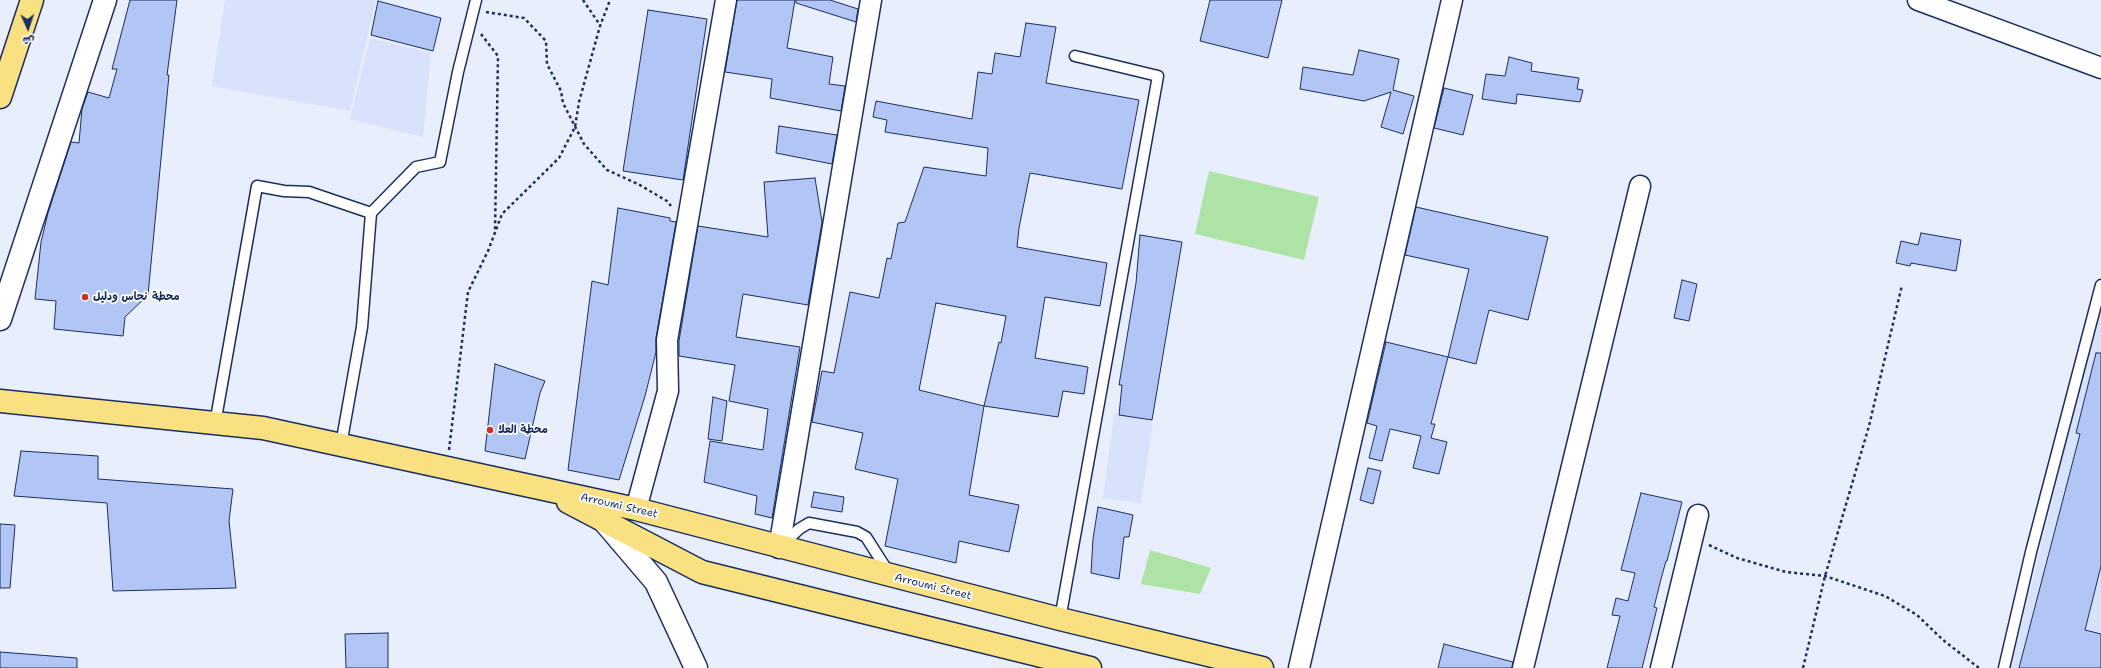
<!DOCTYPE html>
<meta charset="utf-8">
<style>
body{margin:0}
#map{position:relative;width:2101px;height:668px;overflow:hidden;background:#e8eefc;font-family:"Shantell Sans","Playpen Sans Arabic",sans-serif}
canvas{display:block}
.north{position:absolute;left:8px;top:8px;width:40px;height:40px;-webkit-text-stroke:3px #fff;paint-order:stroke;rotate:177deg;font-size:11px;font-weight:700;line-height:16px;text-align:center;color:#1b2f5e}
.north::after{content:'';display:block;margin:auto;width:14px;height:18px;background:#1b2f5e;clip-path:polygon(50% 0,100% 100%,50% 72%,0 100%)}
</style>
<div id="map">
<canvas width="2101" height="668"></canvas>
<div class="north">ش</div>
</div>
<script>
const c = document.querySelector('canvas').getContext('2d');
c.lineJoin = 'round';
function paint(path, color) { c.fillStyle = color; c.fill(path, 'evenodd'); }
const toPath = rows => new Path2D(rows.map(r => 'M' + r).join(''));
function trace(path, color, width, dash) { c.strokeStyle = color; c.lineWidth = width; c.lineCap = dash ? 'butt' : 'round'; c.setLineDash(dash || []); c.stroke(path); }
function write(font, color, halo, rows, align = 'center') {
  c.font = font + ' "Shantell Sans","Playpen Sans Arabic",sans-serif'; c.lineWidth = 3.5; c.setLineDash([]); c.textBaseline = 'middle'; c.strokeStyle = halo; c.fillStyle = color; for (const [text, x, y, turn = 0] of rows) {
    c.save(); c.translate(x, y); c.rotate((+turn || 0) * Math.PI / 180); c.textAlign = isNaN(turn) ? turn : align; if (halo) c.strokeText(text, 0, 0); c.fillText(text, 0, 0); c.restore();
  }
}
paint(toPath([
 [225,0,376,0,350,111,212,86],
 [370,38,431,53,423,137,350,119],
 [2101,302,2101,668,2011,668],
 [1114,414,1153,422,1141,503,1103,498]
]), '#d8e2fa');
paint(toPath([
 [1209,171,1319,197,1304,260,1195,234],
 [1150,550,1211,568,1200,594,1141,584]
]), '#aee3a6');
const building = toPath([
 [130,0,177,0,167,75,169,75,148,295,125,317,123,336,54,329,56,301,35,299,41,242,48,213,71,142,79,143,82,109,88,92,109,98,117,69,112,69,130,0],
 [737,0,795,0,787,48,833,57,829,84,845,86,841,111,770,98,772,79,725,72,737,0],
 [796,0,830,0,858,9,856,22,796,3,796,0],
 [1210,0,1282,0,1268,58,1200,41,1210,0],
 [378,1,441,18,433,51,371,35,378,1],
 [648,10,707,19,683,180,623,171,648,10],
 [1026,23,1056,27,1046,83,1139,100,1122,189,1030,173,1019,228,1017,247,1107,263,1100,306,1045,297,1035,358,1088,367,1084,394,1063,391,1058,417,984,406,969,495,1019,505,1009,552,959,541,956,563,885,546,898,479,855,469,863,433,812,422,822,371,834,373,850,292,879,298,887,258,891,259,898,223,905,222,924,167,986,176,988,148,885,132,887,120,873,117,876,101,972,119,978,72,992,74,995,53,1020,57,1026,23],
 [936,303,1006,316,1001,343,999,342,984,406,919,390,936,303],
 [1359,50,1399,59,1393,90,1414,96,1403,134,1381,127,1391,92,1364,101,1300,89,1303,67,1353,75,1359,50],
 [1509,57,1532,63,1531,71,1579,78,1577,89,1583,90,1580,102,1517,94,1516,104,1482,99,1486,74,1505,76,1509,57],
 [1444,88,1473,95,1463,135,1434,128,1444,88],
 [779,126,837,135,832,164,776,153,779,126],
 [815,178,822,222,808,305,743,294,736,337,800,347,772,518,755,514,757,496,704,482,710,441,763,450,768,409,729,401,735,365,679,356,679,341,698,226,768,237,764,182,815,178],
 [1416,207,1548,237,1528,320,1489,310,1476,364,1448,357,1469,269,1405,255,1416,207],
 [618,208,670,218,670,221,676,222,656,338,656,352,645,396,619,480,568,470,592,281,608,285,618,208],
 [1921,233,1961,240,1956,271,1911,263,1910,266,1896,263,1901,241,1918,245,1921,233],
 [1140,235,1182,242,1152,420,1119,415,1122,385,1119,385,1136,283,1140,235],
 [1682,280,1697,284,1689,321,1674,318,1682,280],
 [1386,342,1448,357,1431,424,1435,424,1431,438,1447,442,1439,474,1413,468,1421,436,1390,429,1382,461,1369,458,1377,426,1367,423,1386,342],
 [2096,353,2101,353,2101,566,2085,630,2101,634,2101,668,2019,668,2080,434,2076,433,2096,353],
 [495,364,545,381,540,393,525,459,485,451,495,364],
 [713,397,727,401,722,441,708,439,713,397],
 [21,451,98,456,98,479,233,489,229,521,236,588,113,591,107,503,14,496,21,451],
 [1368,468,1381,471,1373,504,1360,500,1368,468],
 [814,492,844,497,842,512,811,507,814,492],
 [1641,493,1682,502,1667,561,1666,561,1661,579,1654,607,1657,608,1642,668,1607,668,1620,616,1612,615,1616,598,1628,601,1635,573,1621,570,1641,493],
 [1098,507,1133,515,1129,537,1124,537,1119,579,1091,573,1093,539,1098,507],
 [0,524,15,525,10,588,0,588,0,524],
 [388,633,388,668,346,668,345,634,388,633],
 [1444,644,1513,662,1512,668,1438,668,1444,644],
 [0,652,77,658,77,668,0,668,0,652]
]);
paint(building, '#b2c6f5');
trace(building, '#1b2f5e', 1);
const lane = toPath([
 [215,424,257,186,284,191,309,192,371,213],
 [341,445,362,327,371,213,416,167,440,162,458,72,476,0],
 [781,546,799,529,809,523,857,532,866,537,889,573],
 [1060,619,1158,76,1075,56],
 [2004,668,2031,552,2101,285]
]);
const street = toPath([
 [1918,0,2101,68],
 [636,509,668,391,667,340,726,0],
 [779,548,871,0],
 [1299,668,1452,0],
 [1523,668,1640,186],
 [1661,668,1698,515]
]);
const secondary = toPath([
 [0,319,105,0],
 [604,521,656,582,696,668]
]);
const primary = toPath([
 [0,401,263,428,636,509,1060,619,1262,668],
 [568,502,702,572,1090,668]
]);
const highway = toPath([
 [0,97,32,0]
]);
trace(lane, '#1b2f5e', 13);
trace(street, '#1b2f5e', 23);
trace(secondary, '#1b2f5e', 25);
trace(primary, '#1b2f5e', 25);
trace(highway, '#1b2f5e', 25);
trace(toPath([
 [583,0,600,25],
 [486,12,524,18,546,41,547,64,561,91,563,103,584,144,607,170,638,184,667,201,671,206],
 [481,34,498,56,495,231],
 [449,450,468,292,488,251,502,214,559,158,575,127,579,102,600,26,610,0],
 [1709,545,1737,558,1786,572,1825,576,1885,596,1917,615,1943,640,1979,668],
 [1803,668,1825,576,1869,426,1902,285]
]), '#1b2f5e', 2.5, [3, 3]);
trace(lane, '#fff', 10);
trace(street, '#fff', 20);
trace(secondary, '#fff', 22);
trace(primary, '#f9e181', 22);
trace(highway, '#f9e181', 22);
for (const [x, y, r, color] of [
 [85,297,4,"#c8321e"],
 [490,430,4,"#c8321e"]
]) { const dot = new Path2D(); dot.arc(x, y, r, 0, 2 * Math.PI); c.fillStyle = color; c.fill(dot); trace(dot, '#fff', 1.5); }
write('bold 11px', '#1b2f5e', '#fff', [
 ["محطة نحاس ودليل",93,297],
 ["محطة العلا",498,430]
], 'left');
write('11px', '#1b2f5e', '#fff', [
 ["Arroumi Street",619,506,13],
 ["Arroumi Street",933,587,14]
]);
</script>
